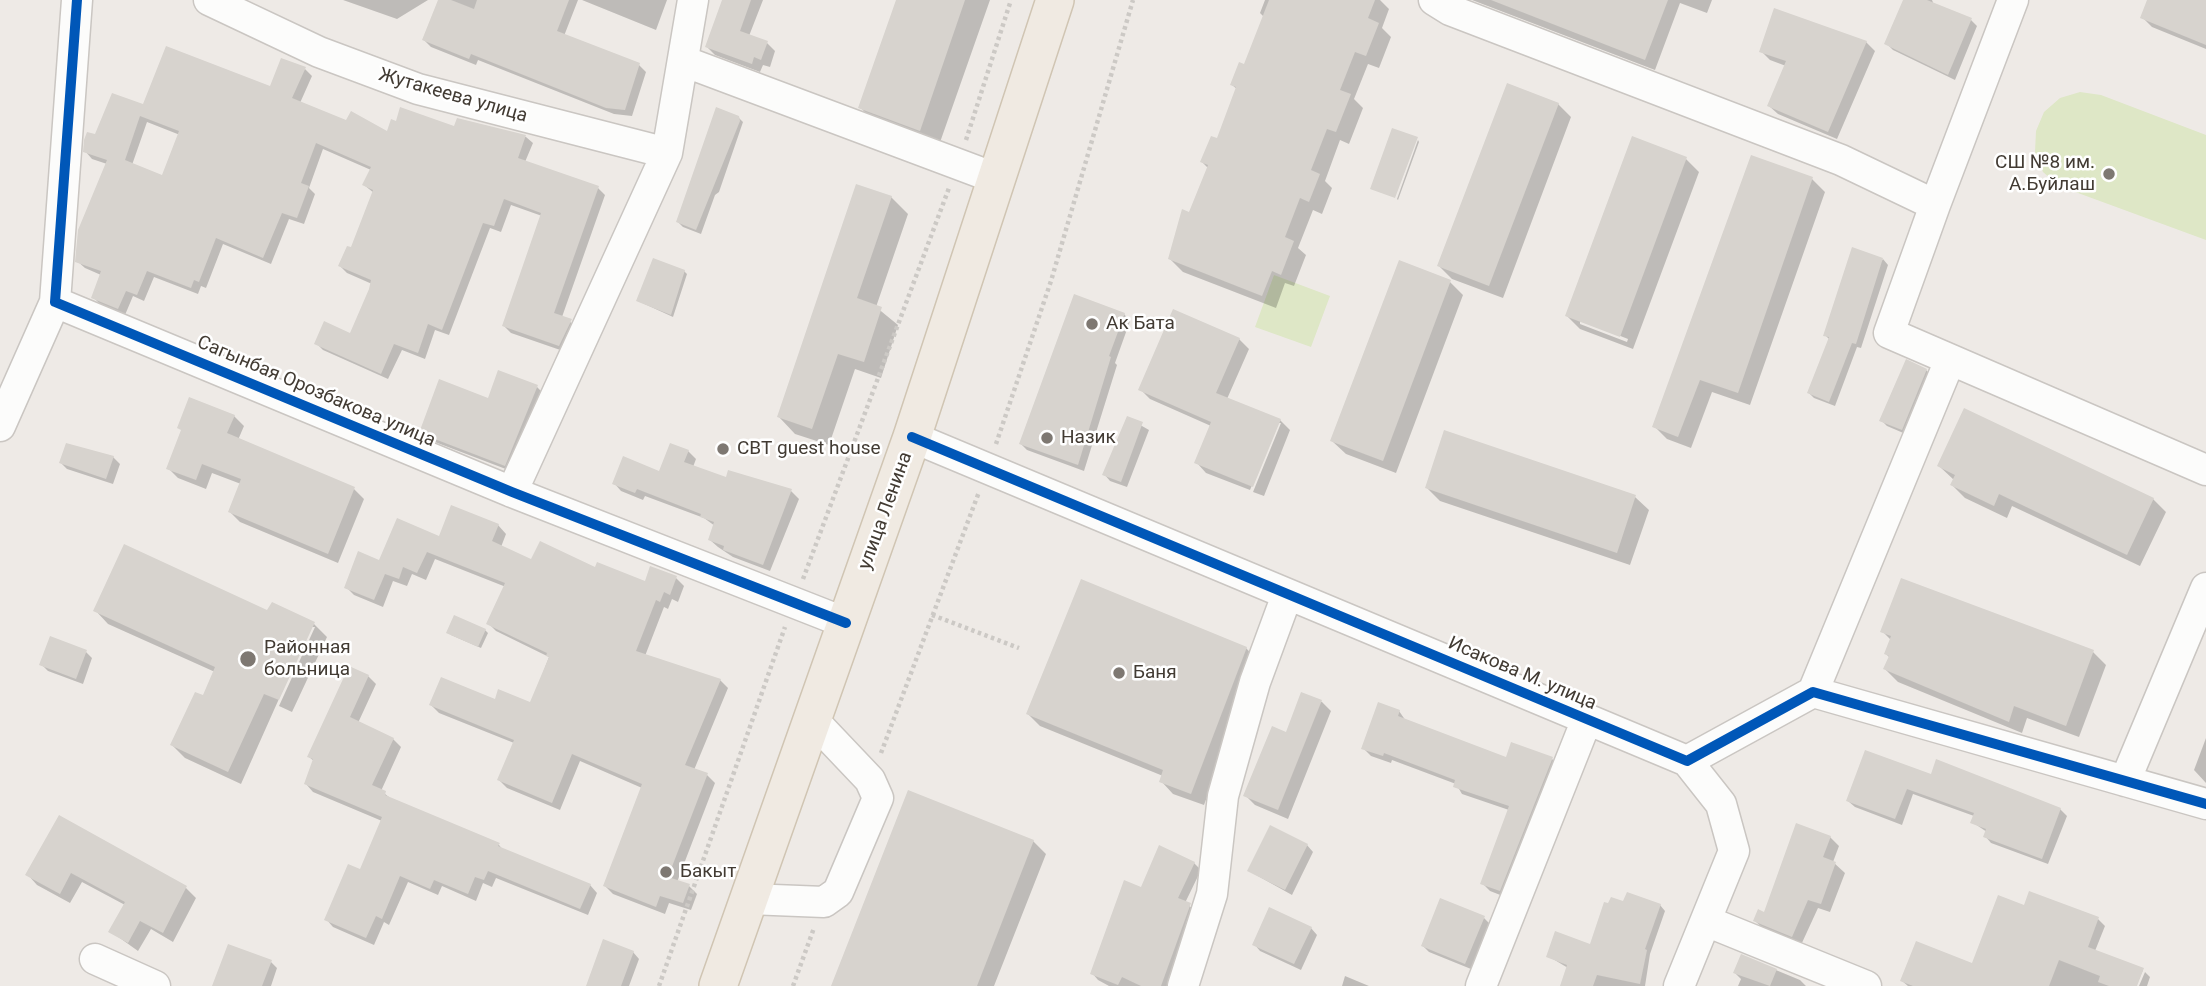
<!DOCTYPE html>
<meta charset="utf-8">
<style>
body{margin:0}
canvas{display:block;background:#eeeae6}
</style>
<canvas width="2206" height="986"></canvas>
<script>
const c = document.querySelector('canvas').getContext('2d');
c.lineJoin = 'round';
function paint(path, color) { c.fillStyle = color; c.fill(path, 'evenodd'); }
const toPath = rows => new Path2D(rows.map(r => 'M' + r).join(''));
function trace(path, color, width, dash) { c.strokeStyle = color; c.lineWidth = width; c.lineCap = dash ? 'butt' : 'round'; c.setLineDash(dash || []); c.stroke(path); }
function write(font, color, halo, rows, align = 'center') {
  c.font = font + ' Roboto,sans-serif'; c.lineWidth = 5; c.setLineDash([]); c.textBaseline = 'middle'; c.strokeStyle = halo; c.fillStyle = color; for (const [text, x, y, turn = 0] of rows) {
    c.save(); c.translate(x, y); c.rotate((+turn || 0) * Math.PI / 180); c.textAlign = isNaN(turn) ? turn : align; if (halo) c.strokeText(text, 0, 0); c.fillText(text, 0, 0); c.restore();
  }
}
paint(toPath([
 [2080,92,2101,95,2206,135,2206,240,2059,186,2043,172,2035,152,2036,131,2044,112,2060,98],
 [1274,275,1330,296,1311,347,1255,327]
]), '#dee7c6');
paint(toPath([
 [343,0,428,0,397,19],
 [440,0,578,0,564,36,639,65,646,72,632,116,614,114,478,60,476,65,431,47,424,40],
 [582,0,667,0,656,30],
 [724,0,763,0,749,36,767,43,775,51,770,67,763,65,760,72,715,55,707,47],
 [897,0,990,0,938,148,878,126,860,107],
 [1265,0,1380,0,1389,9,1382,28,1391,37,1379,68,1368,64,1354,99,1363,108,1349,144,1340,140,1325,181,1332,188,1322,214,1313,210,1298,248,1306,255,1294,286,1285,283,1276,308,1183,272,1170,259,1208,168,1202,162,1218,140,1237,89,1232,85,1245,67,1264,17,1260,13],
 [1472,0,1712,0,1707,13,1680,3,1655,70],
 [1905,0,1932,0,1934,5,1971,20,1977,26,1955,80,1893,50,1886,43],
 [2149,0,2206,0,2206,49,2152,27,2142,17],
 [1866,42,1875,51,1837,139,1778,114,1769,106,1786,66,1770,60,1761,51],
 [305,69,312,76,300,103,347,122,388,133,455,128,458,120,526,137,533,143,525,162,598,188,605,195,562,317,578,327,566,352,511,333,504,326,542,216,511,205,501,232,490,228,449,335,435,330,425,359,402,350,388,379,323,350,316,343,351,336,372,284,347,273,340,266,352,250,374,193,364,185,371,170,323,149,309,188,315,194,304,224,289,219,271,264,223,244,206,288,201,286,198,294,154,277,144,301,133,296,125,315,100,304,93,297,101,275,85,268,77,261,107,164,92,159,85,151,96,136,144,106,271,88],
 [147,122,180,135,163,177,132,165],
 [1558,104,1571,117,1503,298,1452,279,1439,266],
 [738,117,743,122,719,192,715,195,701,234,683,227,678,222],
 [1418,140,1419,142,1398,200,1397,199],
 [1686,159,1699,172,1633,349,1580,329,1567,316],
 [1580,320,1628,339,1627,342,1580,324],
 [1812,179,1825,192,1750,405,1712,392,1691,448,1667,439,1654,426],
 [891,197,908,214,876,307,898,325,881,378,855,369,829,445,795,434,779,417],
 [1883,259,1888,265,1861,348,1857,347,1835,406,1814,398,1809,393,1830,340,1825,335],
 [684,271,687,274,673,317,638,301],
 [1450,282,1463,295,1396,473,1346,454,1332,441],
 [1124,314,1130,321,1115,363,1117,365,1084,471,1027,450,1021,444],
 [1239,339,1249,349,1227,399,1280,420,1290,430,1264,496,1253,492,1281,423,1278,423,1250,490,1206,473,1197,463,1211,426,1150,399,1140,389],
 [1926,370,1932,376,1908,435,1887,426,1882,421],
 [537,387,543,393,511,471,427,439,421,432,489,400],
 [234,416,244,426,238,440,354,489,364,499,338,563,240,522,230,512,241,484,212,473,206,489,178,478,168,468,183,431],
 [1128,418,1149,430,1127,487,1110,481,1104,474],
 [1445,433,1635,497,1649,510,1630,565,1440,501,1427,488],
 [688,451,696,459,693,467,727,480,791,491,799,499,770,571,733,557,718,547,710,540,715,526,704,518,645,496,643,500,621,491,614,483,660,473],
 [113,457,120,464,113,484,67,469,61,463],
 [1939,466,2153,499,2166,512,2140,566,2012,506,2007,518,1965,498,1952,485,1954,480],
 [498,525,506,534,501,547,532,561,596,570,646,583,676,578,684,586,678,602,672,599,668,609,664,607,645,656,720,680,728,688,694,770,707,775,715,783,677,882,689,886,697,894,691,910,669,903,665,914,613,894,605,886,642,788,580,761,560,810,507,788,499,780,514,743,439,713,431,705,496,702,531,704,549,657,496,631,488,623,506,587,435,559,426,580,412,574,407,586,393,581,383,607,354,595,346,587,380,562,440,538],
 [95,610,314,624,327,637,292,712,279,706,315,627,311,627,241,784,185,758,172,745,204,697,215,672,108,624],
 [485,630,488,633,481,648,451,635],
 [1882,631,2093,652,2106,665,2079,737,2027,718,2022,733,1898,682,1885,669,1890,658,1886,654,1891,640],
 [1246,648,1258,661,1204,805,1173,794,1161,781,1163,776,1040,726,1028,714],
 [86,652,92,658,83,684,48,671,41,664],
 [368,676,376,684,358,723,393,739,401,747,381,791,393,800,499,845,504,851,590,885,597,893,588,915,496,878,492,887,483,883,476,901,442,886,438,895,408,882,389,925,384,922,374,945,333,927,326,919,360,871,382,821,313,792,306,784,314,761,309,757],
 [1302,694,1322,702,1331,711,1288,819,1255,805,1245,795,1287,734],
 [1399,711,1406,721,1507,759,1552,759,1560,766,1508,898,1490,891,1482,883,1509,810,1462,794,1456,784,1392,760,1391,763,1371,756,1363,748],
 [2206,738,2206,783,2194,770],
 [1932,776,2060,809,2067,816,2048,864,1991,843,1985,836,1987,832,1972,822,1974,816,1913,794,1902,825,1855,807,1848,801],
 [59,817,186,888,196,898,173,942,151,929,138,951,110,931,125,905,82,882,70,903,37,885,28,875],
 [1830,837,1839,846,1833,862,1845,873,1830,912,1818,908,1801,945,1765,930,1755,921,1765,914],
 [1033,841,1046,854,994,986,833,986],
 [1307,845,1313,852,1292,895,1249,871],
 [1194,863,1201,870,1185,903,1196,911,1168,986,1109,986,1098,980,1092,973,1142,889],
 [1624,904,1660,905,1665,911,1650,954,1645,986,1562,986,1568,968,1548,956,1591,947],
 [2025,907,2098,919,2105,926,2095,951,2143,970,2136,986,1908,986,1902,981,1973,965],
 [1484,918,1490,924,1471,969,1429,952,1423,946],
 [1311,928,1317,935,1301,970,1260,951,1254,944],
 [633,952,639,959,629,986,588,986],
 [1742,956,1800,980,1806,986,1738,986,1741,979,1735,973],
 [271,962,277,968,271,986,219,986],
 [2145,972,2150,977,2147,986,2139,986],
 [1345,976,1369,986,1342,986]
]), '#0003');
paint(toPath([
 [438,0,451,0,474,9,477,0,569,0,557,31,640,63,625,110,606,108,471,54,469,59,422,40],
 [722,0,751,0,740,31,768,41,761,60,754,57,752,64,705,47],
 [896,0,965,0,920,131,858,108],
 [1269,0,1375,0,1368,18,1379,23,1366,56,1355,52,1340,90,1351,94,1336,132,1327,129,1311,170,1320,174,1309,202,1300,198,1285,237,1294,241,1281,275,1272,271,1262,296,1168,259,1182,209,1189,212,1208,165,1200,162,1211,136,1217,138,1236,87,1230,85,1239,62,1244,64],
 [1491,0,1668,0,1645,60],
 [1903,0,1927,0,1972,18,1948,75,1884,44],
 [2147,0,2206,0,2206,45,2140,18],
 [1774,8,1867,41,1828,132,1767,106,1786,61,1759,52],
 [166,46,270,86,281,58,306,67,292,98,346,120,351,111,387,131,391,119,396,121,400,107,454,126,457,118,526,135,518,158,599,186,554,313,572,319,559,346,502,326,541,213,504,199,494,226,483,223,442,330,428,324,418,353,394,344,381,374,314,344,324,321,350,333,369,289,371,280,338,266,347,246,351,247,373,190,362,185,371,167,316,143,301,183,309,186,297,218,282,213,263,258,216,238,199,282,194,280,191,288,147,271,137,295,126,291,118,309,91,298,101,271,75,262,78,230,107,160,83,152,84,140,87,132,95,134,112,93,143,104],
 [140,116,179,131,162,175,125,160],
 [1507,83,1559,103,1489,286,1437,266],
 [716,107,739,116,740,121,696,230,676,222],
 [1392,128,1418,137,1395,198,1370,189],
 [1632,136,1687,157,1620,337,1565,316],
 [1751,155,1813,177,1738,393,1700,380,1678,437,1652,427],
 [856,184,892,196,857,298,882,307,864,362,838,354,812,429,777,417],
 [1852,247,1883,258,1856,344,1852,343,1829,402,1807,393,1829,337,1823,336],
 [653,258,685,270,671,315,636,301],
 [1399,260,1451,280,1383,461,1330,441],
 [1074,294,1125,313,1109,356,1111,357,1078,465,1019,444],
 [1173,309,1240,338,1216,393,1281,419,1253,487,1194,463,1211,422,1138,390],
 [1906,359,1927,369,1902,430,1879,421],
 [498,370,538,385,505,466,419,433,439,379,488,398],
 [189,397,235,415,227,433,355,487,328,554,228,512,241,479,202,464,196,480,166,469,181,430,177,428],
 [1964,408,2154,498,2127,555,1999,494,1994,506,1950,485,1955,475,1937,466],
 [1127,416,1143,422,1121,482,1102,475],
 [1444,430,1636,495,1617,553,1425,488],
 [66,443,114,456,106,479,59,463],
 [670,443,689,450,684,462,726,477,728,470,792,489,763,565,723,550,724,546,708,540,714,522,700,517,701,514,637,489,635,493,612,484,623,456,659,471],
 [451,505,499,524,492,541,531,559,540,541,595,567,597,562,645,581,650,566,677,576,670,595,664,592,660,602,656,600,636,651,721,679,685,765,708,773,668,877,690,884,683,903,660,896,656,907,603,886,642,784,572,754,552,803,497,780,514,740,429,705,441,677,495,699,498,689,530,702,549,657,546,656,547,653,486,624,505,583,427,552,417,573,403,567,399,579,385,574,374,600,344,588,358,551,379,560,397,518,439,536],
 [124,544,267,610,272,602,315,622,279,700,264,694,228,772,170,745,195,692,203,695,215,667,93,611],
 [1901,578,2094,650,2066,726,2014,706,2009,722,1883,669,1889,656,1884,654,1891,636,1880,632],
 [1081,579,1247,647,1191,794,1159,782,1163,770,1026,714],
 [454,615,486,629,478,647,446,633],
 [50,636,87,650,76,679,39,665],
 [349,666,369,675,350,717,394,738,372,785,386,791,385,795,500,843,498,846,591,884,580,909,488,871,484,880,475,877,468,894,434,880,430,889,400,876,382,919,376,916,366,938,324,920,348,864,360,869,382,817,304,784,313,759,307,757],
 [1301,692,1322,700,1278,810,1243,796,1272,726,1286,732],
 [1378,702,1400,710,1398,716,1506,757,1511,742,1553,757,1500,891,1480,884,1509,806,1453,787,1455,780,1384,753,1383,756,1361,749],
 [1865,750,1931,774,1936,759,2061,808,2042,859,1983,837,1986,829,1970,823,1974,813,1907,789,1895,819,1846,801],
 [908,790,1034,840,977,986,831,986],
 [59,815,187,886,163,933,140,921,128,943,108,932,125,902,71,873,60,894,25,875],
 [1796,823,1831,836,1823,857,1836,862,1821,904,1808,900,1792,937,1753,921,1758,909,1764,912],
 [1270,825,1308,844,1285,890,1247,871],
 [1159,845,1195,862,1178,898,1191,903,1161,986,1141,986,1122,977,1118,985,1090,974,1124,880,1141,887],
 [2029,891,2099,917,2088,947,2144,968,2137,986,2109,986,2098,982,2100,976,2059,960,2049,986,1913,986,1900,981,1916,941,1972,963,1998,895,2024,905],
 [1627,892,1661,904,1645,949,1647,950,1640,984,1597,975,1593,986,1560,986,1567,965,1546,957,1555,931,1590,944,1604,902,1608,903,1611,897,1623,901],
 [1440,898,1485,916,1465,964,1421,946],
 [1269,907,1312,927,1294,964,1252,945],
 [603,939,634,951,621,986,586,986],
 [228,944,272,960,262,986,212,986],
 [1741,954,1777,969,1770,986,1733,973]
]), '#d7d3ce');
const minor = toPath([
 [77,0,55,302,512,492,846,623],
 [209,0,319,52,418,89,667,153],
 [1434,0,1450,10,1841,160,1935,205,1889,333,2206,470],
 [683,61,995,178],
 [1935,205,2013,0],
 [0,426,55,302],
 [912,437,1687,761,1813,692,2206,804],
 [512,492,667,153,693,0],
 [1813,692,1950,360],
 [2125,781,2206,588],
 [749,899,824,902,838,892,878,798,870,780,813,720],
 [1706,921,1866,986],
 [95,959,155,986],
 [1183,986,1212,894,1223,796,1255,682,1287,595],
 [1481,986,1587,719],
 [1679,986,1734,851,1721,804,1687,761]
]);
const major = toPath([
 [718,986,912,437,1055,0]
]);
trace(minor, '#cac6c2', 33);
trace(major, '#d0c5b3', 40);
trace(toPath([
 [966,140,1011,0],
 [996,444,1051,281,1133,0],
 [803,579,949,188],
 [932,615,1019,648],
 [881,753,979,492],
 [659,986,785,627],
 [793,986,814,928]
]), '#ccc9c5', 4.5, [3.5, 3.5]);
trace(minor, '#fcfcfb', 30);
trace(major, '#f0eae2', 37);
trace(toPath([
 [77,0,55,302,512,492,846,623],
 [912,437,1687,761,1813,692,2206,804]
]), '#0057b8', 10);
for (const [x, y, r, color] of [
 [2109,174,7,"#7e7872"],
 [1092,324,7,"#7e7872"],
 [1047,438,7,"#7e7872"],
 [723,449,7,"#7e7872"],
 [248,659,9,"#7e7872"],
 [1119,673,7,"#7e7872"],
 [666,872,7,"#7e7872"]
]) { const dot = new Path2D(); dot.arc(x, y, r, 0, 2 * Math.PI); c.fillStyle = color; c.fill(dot); trace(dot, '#fff', 2.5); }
write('19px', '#423b33', '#fff', [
 ["Жутакеева улица",453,96,16],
 ["Сагынбая Орозбакова улица",316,392,23],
 ["улица Ленина",886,511,-70],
 ["Исакова М. улица",1522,674,23]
]);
write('19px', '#423b33', '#fff', [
 ["СШ №8 им.",2095,163,"right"],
 ["А.Буйлаш",2095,185,"right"],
 ["Ак Бата",1106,324],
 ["Назик",1061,438],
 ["CBT guest house",737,449],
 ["Районная",264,648],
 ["больница",264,670],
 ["Баня",1133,673],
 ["Бакыт",680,872]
], 'left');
</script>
